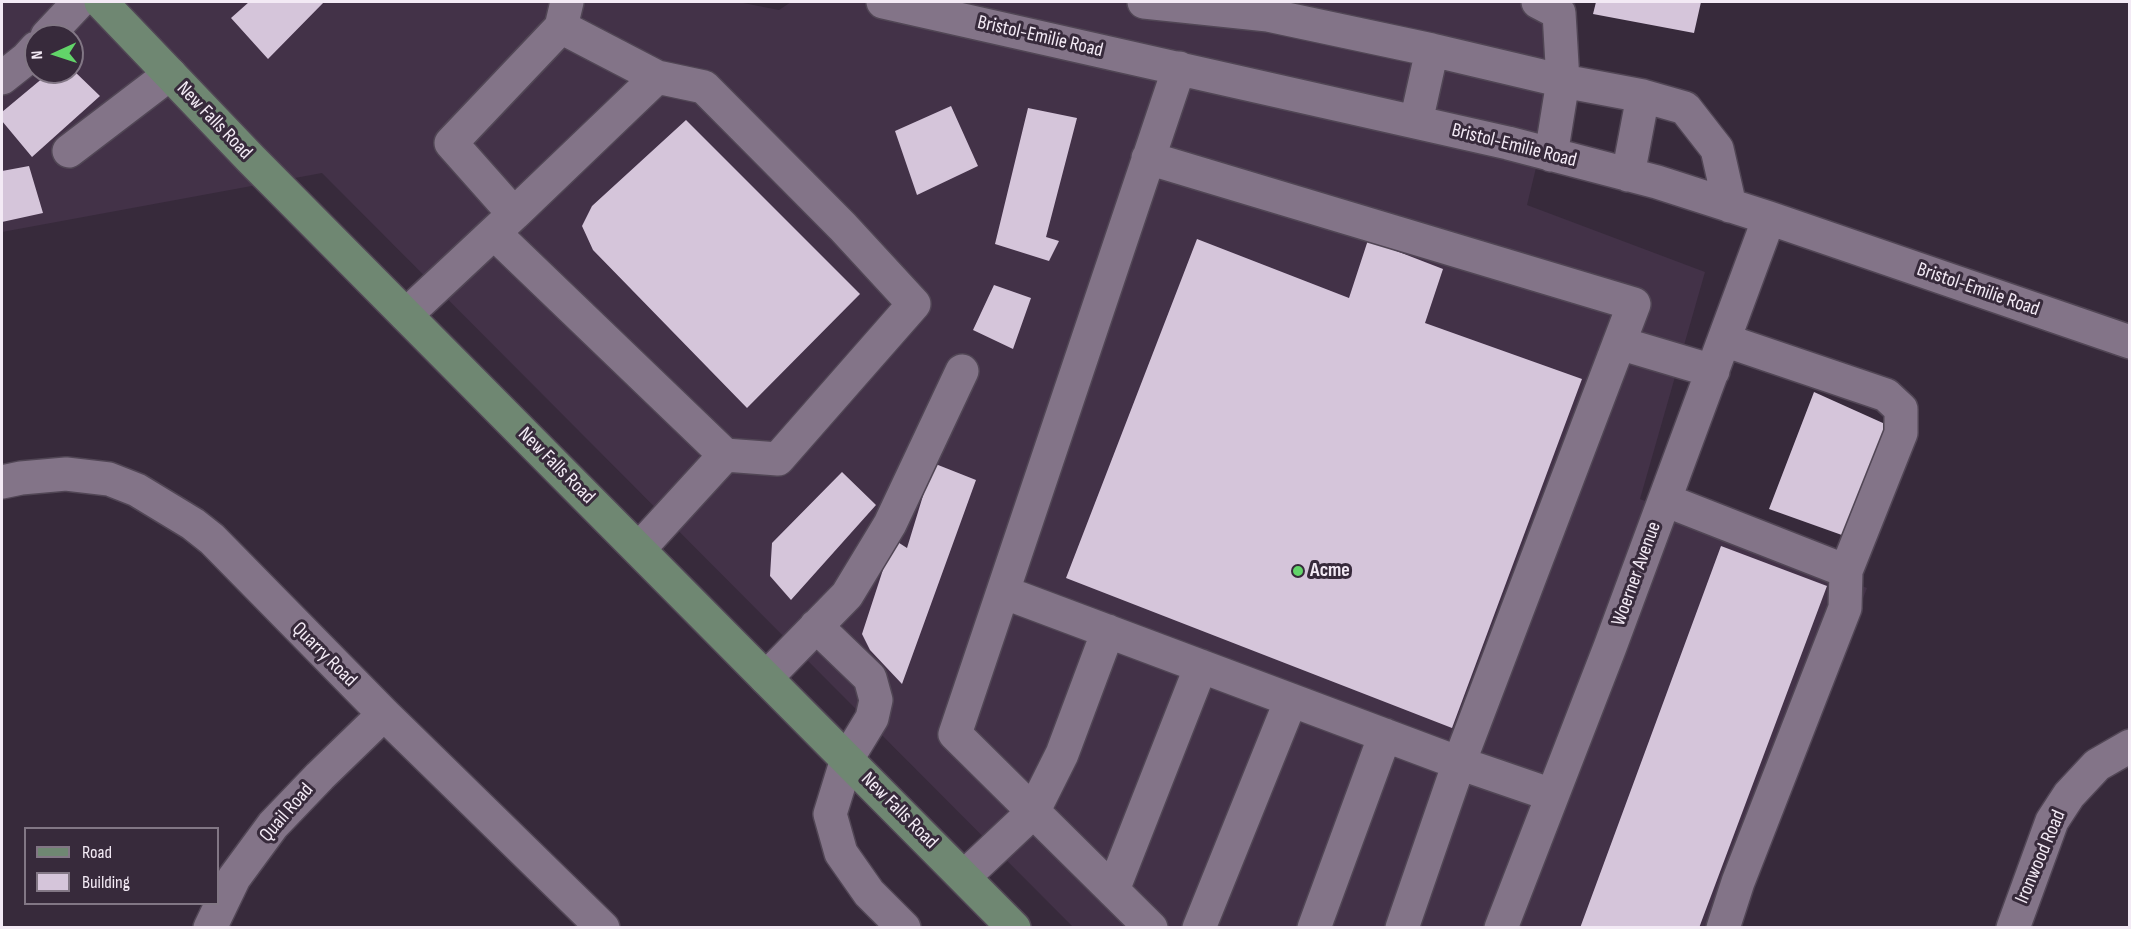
<!DOCTYPE html>
<style>
body{margin:0}
#map{position:relative;width:2131px;height:929px;overflow:hidden;background:#372a3b;font-family:"Sofia Sans Condensed",sans-serif}
canvas{display:block}
.frame{position:absolute;inset:0;border:3px solid #f3eaf5;pointer-events:none}
.legend{position:absolute;left:24px;top:827px;width:195px;height:78px;box-sizing:border-box;background:#372a3b;border:2px solid #827785;margin:0;padding:8px 10px;list-style:none;font-size:18px;color:#f3eaf5}
.legend li{display:flex;align-items:center;gap:12px;height:30px}
.legend b{width:30px;border:2px solid #827785}
.north{position:absolute;left:24px;top:24px;width:60px;height:60px;box-sizing:border-box;background:#372a3b;border:2px solid #827785;border-radius:50%;rotate:267deg;font-size:16px;font-weight:700;line-height:24px;text-align:center;color:#f3eaf5}
.north::after{content:'';display:block;margin:auto;width:21px;height:27px;background:#62d469;clip-path:polygon(50% 0,100% 100%,50% 72%,0 100%)}
</style>
<div id="map">
<canvas width="2131" height="929"></canvas>
<div class="frame"></div>
<ul class="legend">
<li><b style="height:8px;background:#6f8772"></b>Road</li>
<li><b style="height:16px;background:#d5c5da"></b>Building</li>
</ul>
<div class="north">N</div>
</div>
<script>
const c = document.querySelector('canvas').getContext('2d');
c.lineJoin = 'round';
function paint(path, color) { c.fillStyle = color; c.fill(path, 'evenodd'); }
const toPath = rows => new Path2D(rows.map(r => 'M' + r).join(''));
function trace(path, color, width, dash) { c.strokeStyle = color; c.lineWidth = width; c.lineCap = dash ? 'butt' : 'round'; c.setLineDash(dash || []); c.stroke(path); }
function write(font, color, halo, rows, align = 'center') {
  c.font = font + ' "Sofia Sans Condensed",sans-serif'; c.lineWidth = 6; c.setLineDash([]); c.textBaseline = 'middle'; c.strokeStyle = halo; c.fillStyle = color; for (const [text, x, y, turn = 0] of rows) {
    c.save(); c.translate(x, y); c.rotate((+turn || 0) * Math.PI / 180); c.textAlign = isNaN(turn) ? turn : align; if (halo) c.strokeText(text, 0, 0); c.fillText(text, 0, 0); c.restore();
  }
}
paint(toPath([
 [2,2,738,2,779,10,791,2,1576,2,1527,205,1705,272,1640,499,1867,588,1738,927,1073,927,322,173,2,232],
 [36,36,72,36,72,72,36,72]
]), '#433248');
paint(toPath([
 [249,2,324,2,268,59,231,18],
 [1596,2,1701,2,1694,33,1593,14],
 [72,69,100,96,32,157,2,121,2,112,50,72,72,72],
 [951,106,978,166,917,195,895,131],
 [1028,108,1077,118,1046,237,1059,241,1049,261,995,244],
 [686,120,860,294,747,408,593,250,582,226,592,206],
 [29,166,43,213,2,222,2,171],
 [1197,239,1349,298,1368,240,1443,269,1425,323,1582,379,1452,728,1066,578],
 [994,285,1031,298,1013,349,973,330],
 [1814,392,1894,428,1853,539,1769,509],
 [933,463,976,480,902,684,870,650,862,634,893,539,907,548],
 [842,472,876,505,791,600,770,576,772,543],
 [1721,546,1827,586,1699,928,1580,928]
]), '#d5c5da');
const minor = toPath([
 [883,2,1508,143,1657,182,1769,218,2130,342],
 [1144,2,1268,15,1432,50,1563,81,1643,96,1685,108,1717,149,1730,206],
 [1538,2,1559,13,1563,81,1551,155],
 [47,36,79,2],
 [657,77,704,87,843,227,914,304,778,459,725,455],
 [2,78,26,59,36,48],
 [1416,122,1432,50],
 [69,151,170,74],
 [1148,158,1634,304,1459,763,1402,928],
 [1628,175,1643,96],
 [514,214,657,77,561,27],
 [494,233,725,455,639,549],
 [406,315,514,214,451,143,561,27,567,2],
 [1619,343,1713,371],
 [2,482,21,478,66,474,109,479,137,490,193,524,212,539,384,714,603,928],
 [1665,500,1846,571],
 [1003,592,1459,763,1552,795],
 [816,626,870,678,876,700,872,718,847,759,830,814,841,853,869,893,904,928],
 [766,678,847,595,890,524,962,371],
 [964,877,1033,812,1062,754,1108,631],
 [1113,890,1201,666],
 [210,928,234,878,273,825,320,776,384,714],
 [1151,928,955,734,1179,68],
 [1199,928,1291,700],
 [1314,928,1385,735],
 [1501,928,1610,647,1769,218],
 [1723,928,1738,882,1845,608,1846,571,1901,433,1901,409,1886,395,1724,340],
 [2013,928,2052,821,2069,795,2097,765,2130,746]
]);
const major = toPath([
 [101,2,251,159,1014,928]
]);
trace(minor, '#514655', 36);
trace(major, '#514655', 36);
trace(minor, '#837488', 33);
trace(major, '#6f8772', 33);
for (const [x, y, r, color] of [
 [1298,571,6,"#62d469"]
]) { const dot = new Path2D(); dot.arc(x, y, r, 0, 2 * Math.PI); c.fillStyle = color; c.fill(dot); trace(dot, '#372a3b', 2); }
write('20px', '#f3eaf5', '#372a3b', [
 ["Bristol-Emilie Road",1040,37,13],
 ["New Falls Road",214,121,46],
 ["Bristol-Emilie Road",1514,146,14],
 ["Bristol-Emilie Road",1978,290,19],
 ["New Falls Road",556,466,45],
 ["Woerner Avenue",1637,574,-70],
 ["Quarry Road",324,655,45],
 ["New Falls Road",899,811,45],
 ["Quail Road",287,813,-49],
 ["Ironwood Road",2041,857,-67]
]);
write('bold 20px', '#f3eaf5', '#372a3b', [
 ["Acme",1310,571]
], 'left');
</script>
